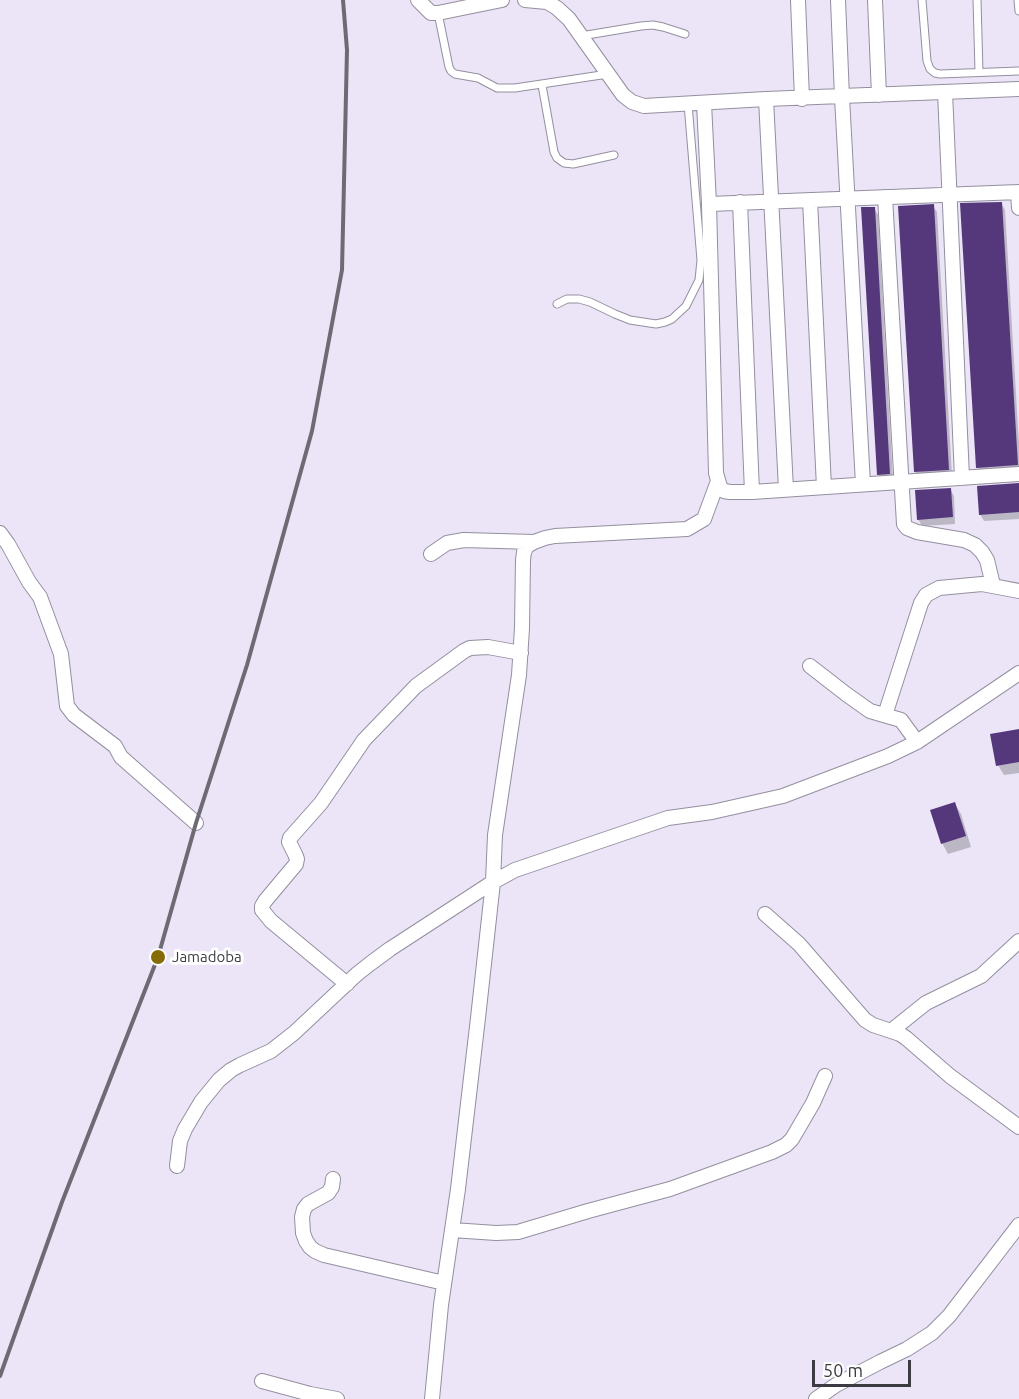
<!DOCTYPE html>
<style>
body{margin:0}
#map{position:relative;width:1019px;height:1399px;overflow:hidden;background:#ebe5f7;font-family:Ubuntu,sans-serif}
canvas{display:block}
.scale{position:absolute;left:812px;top:1360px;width:99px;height:27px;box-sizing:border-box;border:3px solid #3d3b42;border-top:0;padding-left:8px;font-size:18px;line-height:21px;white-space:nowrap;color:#3d3b42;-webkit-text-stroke:4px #fff;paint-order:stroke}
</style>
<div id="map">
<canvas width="1019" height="1399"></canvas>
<div class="scale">50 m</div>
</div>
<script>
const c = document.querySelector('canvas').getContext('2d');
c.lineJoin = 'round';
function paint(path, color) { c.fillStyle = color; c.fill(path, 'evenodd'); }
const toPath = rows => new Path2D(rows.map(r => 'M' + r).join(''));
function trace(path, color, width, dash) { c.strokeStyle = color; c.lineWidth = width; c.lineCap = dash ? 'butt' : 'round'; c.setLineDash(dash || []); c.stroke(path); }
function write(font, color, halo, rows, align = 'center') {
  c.font = font + ' Ubuntu,sans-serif'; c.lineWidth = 6; c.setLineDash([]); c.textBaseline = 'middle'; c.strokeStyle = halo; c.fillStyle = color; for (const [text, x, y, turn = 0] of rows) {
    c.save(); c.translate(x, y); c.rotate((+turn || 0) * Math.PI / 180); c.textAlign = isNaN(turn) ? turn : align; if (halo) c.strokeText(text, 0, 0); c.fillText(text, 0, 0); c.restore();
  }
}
paint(toPath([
 [1001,203,1005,210,1019,444,1019,471,981,474,977,467],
 [933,206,937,212,952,476,919,478,915,472],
 [874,208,878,215,893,480,882,481,878,474],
 [1019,486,1019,519,984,521,980,514],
 [950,489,954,496,955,524,922,526,918,519],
 [1019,731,1019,773,1004,775,998,765],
 [955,804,961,814,971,847,948,854,942,843]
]), '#0003');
paint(toPath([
 [1002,202,1018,465,976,468,960,203],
 [934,204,949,470,914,472,898,206],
 [861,207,875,207,890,474,877,475],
 [1019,483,1019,512,979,515,977,486],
 [951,488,953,517,917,520,915,490],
 [1019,729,1019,762,996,766,990,734],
 [955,802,966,836,941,844,930,810]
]), '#54387b');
const service = toPath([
 [922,0,927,61,930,69,935,73,940,74,1019,71],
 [977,0,979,72],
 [1018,0,1019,11],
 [438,13,449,67,451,71,455,74,478,78,497,88,515,88,608,74],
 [581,36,641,26,653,25,663,27,685,34],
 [542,85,554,152,557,158,564,163,573,164,614,155],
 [557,304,567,299,579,299,590,302,615,314,630,320,656,324,665,322,672,319,686,306,699,280,701,260,688,104]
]);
const minor = toPath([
 [418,0,431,13,438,13,502,0],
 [525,0,547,2,557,8,569,19,623,95,632,102,644,106,766,99,1019,89],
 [798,0,802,99],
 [838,0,842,97,863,484],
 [875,0,879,95],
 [945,92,962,478],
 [766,99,786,489],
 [704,103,709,204,716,473,720,487,724,491,730,492,752,492,1019,474],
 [1018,192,1019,208],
 [885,197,904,524,907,528,917,532,964,540,975,545,982,552,987,560,993,585],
 [810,200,824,487],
 [740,202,752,492],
 [709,204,1019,192],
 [0,533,8,544,29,582,40,597,61,654,67,706,74,715,115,746,121,757,196,823],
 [431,554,447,543,464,540,534,542],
 [810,666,846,694,870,711,901,720,917,742],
 [885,715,921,603,926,595,939,588,982,584,1019,591],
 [765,914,799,944,865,1020,873,1025,900,1034,906,1038,950,1076,1019,1127],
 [347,984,271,921,262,910,262,906,265,901,296,864,297,859,295,854,289,842,290,838,321,803,364,740,416,686,464,651,470,648,488,647,521,653],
 [891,1031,926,1003,981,976,1019,941],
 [177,1166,180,1141,185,1129,201,1102,219,1080,231,1070,240,1065,271,1051,294,1033,357,974,371,963,390,949,493,882,515,870,668,818,712,812,783,796,888,756,917,742,1019,673],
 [333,1179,332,1187,328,1193,308,1204,304,1209,302,1217,303,1233,306,1241,310,1247,315,1251,324,1255,444,1283],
 [452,1230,496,1233,518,1232,588,1211,670,1189,772,1152,786,1145,792,1139,813,1103,825,1076],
 [262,1381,310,1394,337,1399],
 [432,1399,441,1305,458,1189,478,1018,493,882,495,835,519,675,522,628,523,560,524,552,527,546,534,542,545,538,555,536,687,529,704,519,718,481],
 [816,1399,836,1385,880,1362,907,1349,932,1333,949,1316,1019,1225]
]);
trace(service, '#948f9f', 9);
trace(minor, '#948f9f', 16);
trace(service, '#fff', 7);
trace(minor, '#fff', 14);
trace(toPath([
 [0,1376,62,1202,158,957,196,823,247,665,312,431,342,270,347,50,343,0]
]), '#6d6a74', 4);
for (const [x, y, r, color] of [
 [158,957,8,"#866b07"]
]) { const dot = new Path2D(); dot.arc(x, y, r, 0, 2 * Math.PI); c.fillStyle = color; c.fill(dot); trace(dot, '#fff', 2); }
write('15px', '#3d3b42', '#fff', [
 ["Jamadoba",172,957]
], 'left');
</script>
